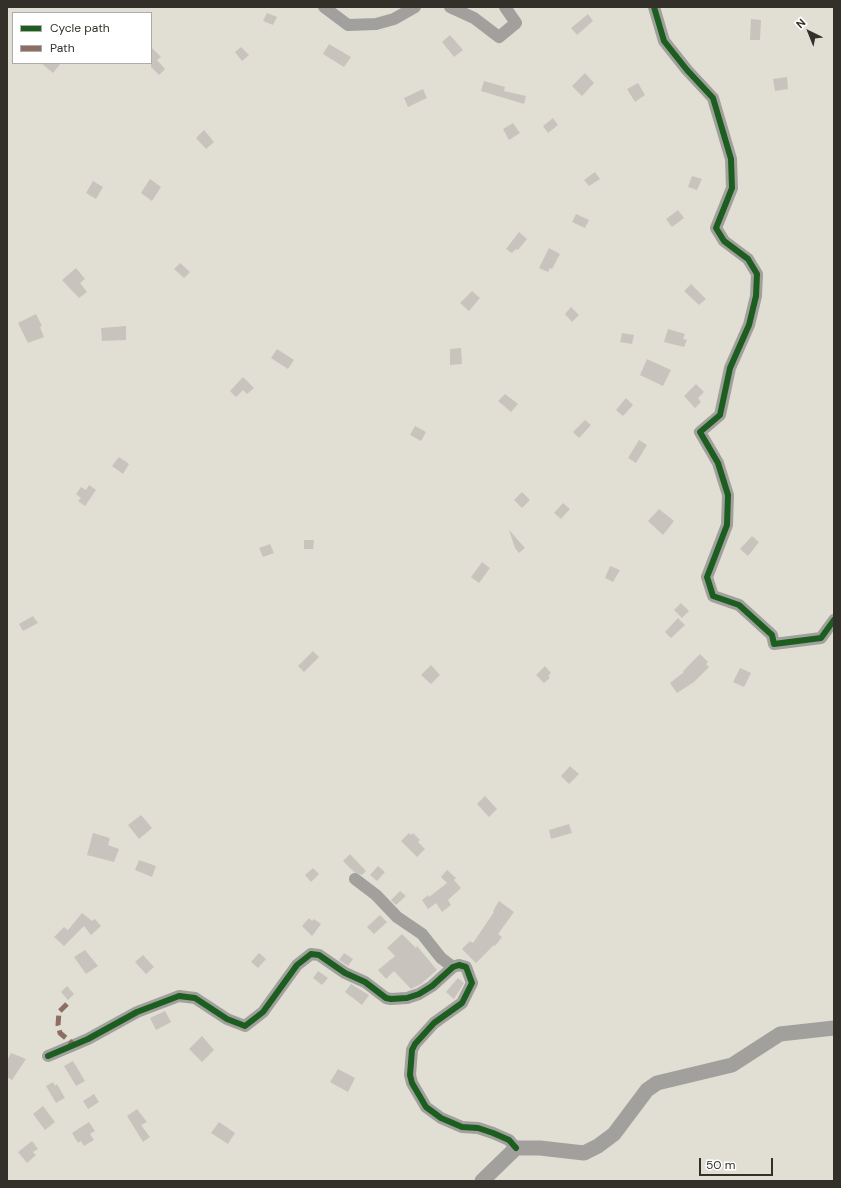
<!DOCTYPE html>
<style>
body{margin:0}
#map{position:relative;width:841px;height:1188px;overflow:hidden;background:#e1ded4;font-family:"DM Sans",sans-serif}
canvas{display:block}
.frame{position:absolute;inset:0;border:8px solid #323029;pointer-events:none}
.legend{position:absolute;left:12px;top:12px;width:140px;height:52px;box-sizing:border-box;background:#fff;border:1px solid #adaca9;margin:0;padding:5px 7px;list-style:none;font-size:12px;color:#323029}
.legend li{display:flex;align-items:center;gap:8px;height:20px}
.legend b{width:20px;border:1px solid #adaca9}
.north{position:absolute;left:789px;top:12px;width:40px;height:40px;-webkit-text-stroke:3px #fff;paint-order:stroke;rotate:317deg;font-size:11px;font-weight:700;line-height:16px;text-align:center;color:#323029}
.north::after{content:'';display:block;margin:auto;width:14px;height:18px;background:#323029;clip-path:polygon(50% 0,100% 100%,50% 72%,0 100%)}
.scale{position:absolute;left:699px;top:1158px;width:74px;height:18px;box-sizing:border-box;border:2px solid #323029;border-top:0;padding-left:5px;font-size:12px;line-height:14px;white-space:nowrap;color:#323029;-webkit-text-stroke:3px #fff;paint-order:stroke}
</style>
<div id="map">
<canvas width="841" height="1188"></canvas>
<div class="frame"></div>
<ul class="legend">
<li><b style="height:5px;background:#1b5e20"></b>Cycle path</li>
<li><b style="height:5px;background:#8d6e63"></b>Path</li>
</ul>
<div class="north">N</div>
<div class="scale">50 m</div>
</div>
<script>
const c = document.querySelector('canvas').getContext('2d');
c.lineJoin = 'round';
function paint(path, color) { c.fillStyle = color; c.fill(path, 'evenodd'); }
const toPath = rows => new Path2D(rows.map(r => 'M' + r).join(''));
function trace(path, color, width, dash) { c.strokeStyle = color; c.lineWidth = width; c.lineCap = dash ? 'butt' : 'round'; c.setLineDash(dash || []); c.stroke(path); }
paint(toPath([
 [267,13,277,17,273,25,263,21],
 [588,14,593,21,577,35,571,28],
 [751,19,761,20,760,40,750,40],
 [450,35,463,50,454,57,442,42],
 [329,44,351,57,344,67,323,54],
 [151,47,161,57,157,60,165,69,159,75,151,67],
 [241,47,249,55,242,61,235,52],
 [41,63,61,63,53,73],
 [585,73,594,83,582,96,572,86],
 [787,77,788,89,775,91,773,79],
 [484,81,505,87,504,91,526,96,524,104,481,91],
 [638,83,645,95,635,102,627,89],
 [423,89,427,98,408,107,404,98],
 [553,118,558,125,548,133,543,126],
 [513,123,520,133,509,140,503,129],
 [204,130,214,142,206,149,196,138],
 [595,172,600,179,589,186,584,180],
 [692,176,702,179,697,190,688,187],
 [150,179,161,187,152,201,141,193],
 [93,181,103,187,96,199,86,193],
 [678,210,684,218,672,227,666,219],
 [576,214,589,220,585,228,572,222],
 [519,232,527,239,518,250,516,249,512,253,506,249],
 [549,248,560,254,552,269,550,268,548,272,539,268],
 [180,263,190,272,184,278,174,269],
 [76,268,85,279,80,283,87,292,79,298,62,280],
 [691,284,706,299,699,305,684,291],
 [472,291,480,298,469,311,460,303],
 [571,307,579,315,572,322,565,314],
 [36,314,42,326,40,327,44,337,28,343,18,323],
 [126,326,126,340,102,341,101,328],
 [668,329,685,334,683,339,687,340,684,347,664,342],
 [622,333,634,335,632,344,620,342],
 [461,348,462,364,450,365,450,349],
 [277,349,294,360,288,369,271,358],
 [647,359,671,370,663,386,640,375],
 [243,377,254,388,247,394,243,390,236,397,230,391],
 [696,384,704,392,698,398,701,402,695,408,684,396],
 [505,394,518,404,511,412,498,401],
 [626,398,633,405,623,416,616,410],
 [585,420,591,425,579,438,573,432],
 [415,426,426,432,421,441,410,435],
 [639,440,647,445,636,463,628,458],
 [119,457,129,464,123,474,112,466],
 [89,485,96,490,85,506,78,501,81,498,76,494,81,487,86,490],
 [522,492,530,500,522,508,514,500],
 [563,503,570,509,561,519,554,513],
 [659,509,674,521,663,535,648,521],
 [509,530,525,548,519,553,515,548],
 [752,536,759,542,748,556,740,549],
 [304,540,314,540,313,549,304,549],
 [270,544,274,553,263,557,259,548],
 [482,562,490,568,479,583,471,577],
 [610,566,620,570,613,582,605,578],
 [681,603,689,611,682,618,674,610],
 [33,616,38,623,23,631,19,624],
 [678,618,685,625,671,638,665,632],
 [313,651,319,657,304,672,298,666],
 [700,654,708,662,706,664,709,667,694,682,677,693,670,683,684,672,683,671],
 [431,665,440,675,431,684,421,675],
 [545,666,551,673,548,676,550,678,544,683,536,675],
 [740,668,751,673,744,687,733,682],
 [570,766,579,774,569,784,561,776],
 [485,796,497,809,489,817,477,804],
 [141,815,152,828,139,839,128,825],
 [569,824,572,833,551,839,549,830],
 [93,833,110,838,108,845,119,849,114,862,87,855],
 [409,833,411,835,413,833,420,840,418,842,425,849,417,857,401,841],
 [350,854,366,871,362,875,354,872,343,861],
 [139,860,156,866,152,877,135,870],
 [378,866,385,872,377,881,370,875],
 [313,868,319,874,311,882,305,875],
 [447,870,456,878,454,880,461,888,448,900,451,905,442,912,436,903,428,909,422,900,428,895,429,897,447,883,441,877],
 [400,891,406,896,396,905,391,900],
 [499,901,514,912,498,934,502,937,495,946,494,945,476,963,462,949,470,941,473,943,494,912,493,911],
 [82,913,92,921,95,919,101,926,91,935,84,926,64,946,54,937,64,927,68,930],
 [380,915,387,922,374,934,367,927],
 [309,918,312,921,314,919,321,924,312,936,302,926],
 [402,934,416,948,417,946,437,970,421,984,411,989,394,971,386,979,378,970,395,956,387,948],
 [85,950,98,966,86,974,74,957],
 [259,953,266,959,258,968,251,962],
 [344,953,353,959,348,966,339,960],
 [143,955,154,967,146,974,135,962],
 [318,971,328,978,322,985,313,978],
 [458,978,464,983,454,999,446,992],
 [351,984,369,995,362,1005,345,992],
 [67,986,74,994,68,1000,61,992],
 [165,1011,171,1022,156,1030,150,1018],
 [202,1036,214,1050,202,1062,189,1049],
 [11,1053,26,1059,12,1080,7,1077,7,1061],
 [73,1061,85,1081,76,1086,64,1066],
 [338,1069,355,1078,348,1092,330,1082],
 [53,1082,55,1086,57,1084,65,1098,56,1103,46,1086],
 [94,1094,99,1102,88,1109,83,1101],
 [43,1106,55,1122,45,1130,33,1114],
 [137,1109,147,1122,141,1125,150,1137,143,1142,127,1116],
 [89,1122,95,1131,90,1134,94,1140,84,1146,81,1141,78,1143,72,1133],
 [219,1122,235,1133,228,1144,211,1133],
 [32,1141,38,1149,33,1152,36,1155,27,1163,18,1152]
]), '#c8c4bd');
trace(toPath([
 [324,7,348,25,376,24,394,19,415,7],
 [450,7,474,18,499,37,516,23,505,7],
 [654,7,664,41,687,70,713,98,731,159,732,188,716,228,724,241,748,259,757,274,756,296,749,325,730,368,720,415,700,432,718,463,728,495,727,525,707,577,713,596,739,605,772,635,774,644,821,638,834,620],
 [355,879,376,895,397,917,422,934,441,958,453,967],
 [48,1056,88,1039,137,1012,179,996,195,998,227,1019,245,1026,263,1012,297,965,311,954,319,955,345,973,365,982,386,998,391,999,407,998,419,994,432,986,453,967,459,965,466,967,472,983,462,1003,434,1023,415,1044,412,1050,410,1075,412,1083,426,1107,441,1118,462,1127,478,1128,493,1133,509,1140,516,1148]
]), '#a2a09c', 12);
trace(toPath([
 [482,1181,516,1148,540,1148,584,1153,598,1146,614,1134,647,1090,657,1083,732,1065,780,1034,834,1028]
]), '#a2a09c', 15);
trace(toPath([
 [67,1004,59,1012,58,1025,60,1033,73,1044]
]), '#8d6e63', 5, [10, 5]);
trace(toPath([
 [654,7,664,41,687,70,713,98,731,159,732,188,716,228,724,241,748,259,757,274,756,296,749,325,730,368,720,415,700,432,718,463,728,495,727,525,707,577,713,596,739,605,772,635,774,644,821,638,834,620],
 [48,1056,88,1039,137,1012,179,996,195,998,227,1019,245,1026,263,1012,297,965,311,954,319,955,345,973,365,982,386,998,391,999,407,998,419,994,432,986,453,967,459,965,466,967,472,983,462,1003,434,1023,415,1044,412,1050,410,1075,412,1083,426,1107,441,1118,462,1127,478,1128,493,1133,509,1140,516,1148]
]), '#1b5e20', 6);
</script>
